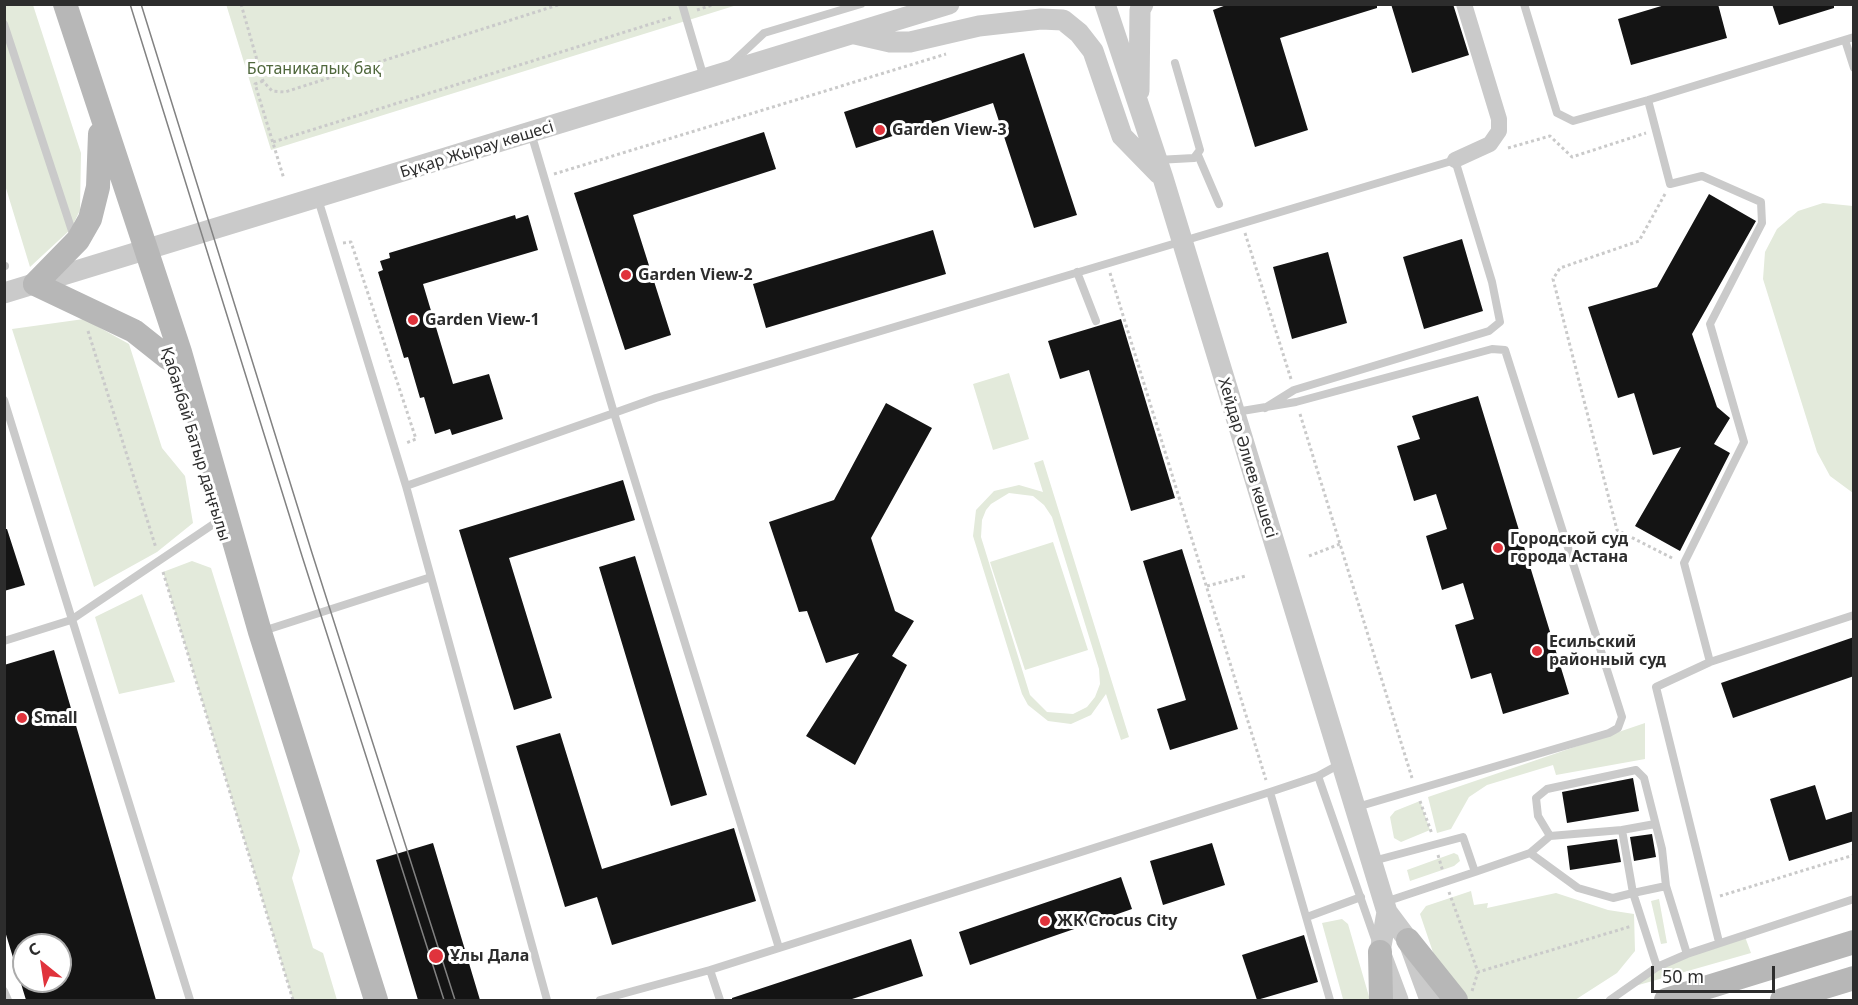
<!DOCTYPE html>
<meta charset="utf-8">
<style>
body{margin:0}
#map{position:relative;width:1858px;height:1005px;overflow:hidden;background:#fff;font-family:"Noto Sans",sans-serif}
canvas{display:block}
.frame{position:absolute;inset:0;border:6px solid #2d2d2d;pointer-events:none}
.north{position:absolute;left:12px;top:933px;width:60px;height:60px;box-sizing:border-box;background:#fff;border:2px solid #ababab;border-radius:50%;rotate:330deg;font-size:16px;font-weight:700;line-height:24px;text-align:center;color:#2d2d2d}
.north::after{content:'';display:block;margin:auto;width:21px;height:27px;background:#e0333c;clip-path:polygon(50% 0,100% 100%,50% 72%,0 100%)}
.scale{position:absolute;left:1651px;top:966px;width:124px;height:27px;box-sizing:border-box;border:3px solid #2d2d2d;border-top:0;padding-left:8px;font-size:18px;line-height:21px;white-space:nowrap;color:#2d2d2d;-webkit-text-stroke:4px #fff;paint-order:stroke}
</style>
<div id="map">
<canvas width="1858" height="1005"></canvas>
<div class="frame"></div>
<div class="north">С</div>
<div class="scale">50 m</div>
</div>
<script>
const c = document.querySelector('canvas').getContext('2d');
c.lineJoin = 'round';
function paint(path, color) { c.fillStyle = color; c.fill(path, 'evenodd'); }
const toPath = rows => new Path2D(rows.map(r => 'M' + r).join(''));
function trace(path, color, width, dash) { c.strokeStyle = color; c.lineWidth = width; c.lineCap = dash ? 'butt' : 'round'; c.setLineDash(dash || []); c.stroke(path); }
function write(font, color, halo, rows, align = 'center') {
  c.font = font + ' "Noto Sans",sans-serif'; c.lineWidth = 6; c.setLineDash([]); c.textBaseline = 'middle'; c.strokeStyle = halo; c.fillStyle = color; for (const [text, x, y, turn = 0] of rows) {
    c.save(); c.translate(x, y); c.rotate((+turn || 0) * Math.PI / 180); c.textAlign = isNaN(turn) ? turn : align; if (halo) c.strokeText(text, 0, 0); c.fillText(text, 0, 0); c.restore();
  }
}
paint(toPath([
 [226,4,737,5,271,150],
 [4,5,33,5,81,153,80,210,71,229,30,267,5,185],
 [1823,203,1853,206,1853,493,1830,476,1817,452,1763,279,1765,252,1777,229,1798,211],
 [84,319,129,344,162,448,185,476,193,523,157,552,94,587,12,329],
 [1009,373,1029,439,993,450,973,384],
 [1043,460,1129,737,1121,740,1106,694,1091,715,1071,724,1048,721,1028,705,1022,694,973,536,976,510,994,491,1019,485,1043,492,1034,463],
 [1009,493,1033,496,1044,505,1052,517,1099,669,1100,684,1095,697,1087,707,1073,714,1047,712,1030,695,981,537,982,520,986,510,991,504],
 [1053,542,1088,650,1025,670,990,562],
 [192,561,211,568,300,851,292,878,313,948,323,953,337,1000,293,1000,163,572],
 [142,594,175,682,119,694,95,617],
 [1645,723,1645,759,1556,775,1553,765,1487,785,1469,797,1451,829,1437,833,1428,797],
 [1420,801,1430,830,1401,842,1394,838,1390,817,1395,811],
 [1454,853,1458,855,1460,861,1454,866,1410,881,1407,870],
 [1471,891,1474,905,1488,903,1487,908,1556,893,1608,910,1634,914,1635,951,1617,973,1575,1000,1466,1000,1438,967,1420,914,1426,906],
 [1659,899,1667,943,1661,944,1651,901],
 [1342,919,1348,924,1370,1000,1343,999,1322,923],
 [1744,934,1751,953,1628,988,1657,967]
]), '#e3eadb');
paint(toPath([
 [1229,4,1377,4,1377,8,1280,38,1308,130,1255,147,1213,10],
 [1391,4,1453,4,1469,55,1412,73],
 [1668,4,1718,4,1727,38,1631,65,1618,19],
 [1772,4,1834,4,1834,8,1779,25],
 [1024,53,1077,215,1034,228,993,103,856,148,844,112],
 [764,132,776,169,633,215,671,335,625,350,574,193],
 [1709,194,1756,221,1692,334,1717,407,1730,418,1714,444,1730,453,1680,551,1635,526,1681,447,1653,455,1634,393,1618,398,1588,307,1657,287],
 [515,215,516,219,528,215,538,250,423,284,453,384,489,374,503,419,452,435,450,429,435,434,424,397,420,398,408,357,404,358,378,272,383,270,380,261,390,258,389,253],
 [933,230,946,274,766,328,753,284],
 [1462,239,1483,311,1424,329,1403,257],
 [1328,252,1347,323,1292,339,1273,267],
 [1121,319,1175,498,1131,511,1089,370,1060,379,1048,341],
 [1478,396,1569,694,1503,714,1491,673,1471,679,1455,625,1474,619,1463,583,1442,590,1426,536,1447,529,1436,494,1414,501,1397,446,1420,439,1412,416],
 [886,403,932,428,871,538,895,611,914,621,892,656,907,665,855,765,806,736,859,653,826,663,807,611,799,612,769,522,834,500],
 [623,480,635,520,509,558,552,698,514,710,459,530],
 [4,529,7,529,25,585,4,591],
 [1182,549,1238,729,1170,750,1157,709,1186,700,1143,561],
 [635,556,707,795,671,806,599,567],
 [1854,637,1854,676,1733,718,1721,683],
 [54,650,156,1000,26,1000,4,928,4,665],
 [24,945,60,945,60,981,24,981],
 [560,733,602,869,734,828,756,901,612,945,597,897,565,907,516,746],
 [1633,778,1639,811,1567,823,1562,792],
 [1815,785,1826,820,1854,811,1854,841,1789,861,1770,799],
 [1652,834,1656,857,1634,861,1630,837],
 [1617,839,1621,862,1570,870,1567,846],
 [433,843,480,1000,418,1000,376,860],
 [1212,843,1225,885,1163,905,1150,861],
 [1121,877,1132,909,970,965,959,932],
 [1304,935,1318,982,1257,1000,1242,955],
 [911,939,923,976,849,1000,732,1000,732,998]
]), '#141414');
trace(toPath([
 [241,4,263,81,272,91,285,92,561,4],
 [697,10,715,4],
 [263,81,255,84,284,179],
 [273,142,673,17],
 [1508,148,1550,136,1572,157,1646,133],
 [554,174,946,54],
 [1665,194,1639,241,1560,268,1553,279,1617,530,1674,559],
 [1245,233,1291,379],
 [343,243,351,242,416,439,406,443],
 [1110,273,1266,780],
 [88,331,156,548],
 [1300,414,1412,778],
 [1309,556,1340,544],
 [163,572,293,1000],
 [1207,586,1246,576],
 [1420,801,1432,834],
 [1438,855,1443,872],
 [1449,892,1478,972,1632,926],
 [1720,896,1854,855],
 [1472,991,1478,972]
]), '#cacaca', 3, [3, 3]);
trace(toPath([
 [682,4,704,78],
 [1524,4,1557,113,1573,121,1648,100,1854,37],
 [4,24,74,237],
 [1845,40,1854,68],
 [731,64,764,33,861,4],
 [1648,100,1670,184,1702,176,1761,202,1762,223,1710,324,1744,442,1684,563,1710,662],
 [531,133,614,413,656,398,1455,160,1492,282,1500,322,1489,331,1294,390,1265,408],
 [1198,155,1219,204],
 [1157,160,1194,158,1200,150,1175,63],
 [318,199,406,486],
 [4,266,5,266],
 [1077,272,1096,321],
 [4,400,190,1000],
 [1236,412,1296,402,1492,349,1505,350,1622,717,1618,728,1609,733,1357,807],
 [263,631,431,577],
 [4,641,71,620,218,521],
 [1318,776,1376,942],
 [1270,792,1330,1000],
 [1622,830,1655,824],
 [1550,836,1538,816,1536,798,1547,789,1636,770,1644,778,1662,849,1666,886],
 [1373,861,1463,837,1475,872,1385,902],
 [1475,872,1530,853,1578,888,1613,898,1633,893,1622,830,1550,836,1530,853],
 [1307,917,1361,897],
 [1719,942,1656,687,1710,662,1854,615],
 [1657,967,1633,893,1666,886,1687,954],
 [4,991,8,1000],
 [547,1000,406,486,614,413,779,948],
 [600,1000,710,970],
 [720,1000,710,970,1270,792,1318,776,1340,764],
 [1610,1000,1657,967,1687,954,1854,899]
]), '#cacaca', 8);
trace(toPath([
 [1455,160,1490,144,1499,131,1499,119,1464,4]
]), '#cacaca', 16);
trace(toPath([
 [1105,4,1163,178,1387,912,1408,940,1430,1000],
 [855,34,890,42,910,42,979,26,1041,19,1063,20,1079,33,1093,51,1122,136,1159,174],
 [1139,91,1140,10,1143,4],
 [4,293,949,4],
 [1387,912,1380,952,1398,1000]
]), '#cacaca', 21);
trace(toPath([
 [65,4,180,352,260,632,376,1000],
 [100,134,98,187,90,219,78,240,35,284,134,331,168,358],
 [1408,940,1456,1000],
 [1380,952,1381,1000],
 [1666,1000,1854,942],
 [1782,1000,1854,978]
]), '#b7b7b7', 24);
trace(toPath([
 [130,4,302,556,444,1000],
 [141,4,312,553,455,1000]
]), '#828282', 1.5);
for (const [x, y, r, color] of [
 [880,130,6,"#e0333c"],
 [626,275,6,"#e0333c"],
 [413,320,6,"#e0333c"],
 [1498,548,6,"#e0333c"],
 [1537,651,6,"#e0333c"],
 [22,718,6,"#e0333c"],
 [1045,921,6,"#e0333c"],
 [436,956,8,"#e0333c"]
]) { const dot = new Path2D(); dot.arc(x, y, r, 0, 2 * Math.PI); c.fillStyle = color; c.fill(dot); trace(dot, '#fff', 2); }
write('16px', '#4f673c', '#fff', [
 ["Ботаникалық бақ",314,69]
]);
write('bold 16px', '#2d2d2d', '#fff', [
 ["Garden View-3",892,130],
 ["Garden View-2",638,275],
 ["Garden View-1",425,320],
 ["Городской суд",1510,539],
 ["города Астана",1510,557],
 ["Есильский",1549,642],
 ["районный суд",1549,660],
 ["Small",34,718],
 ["ЖК Crocus City",1057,921],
 ["Ұлы Дала",450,956]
], 'left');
write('16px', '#2d2d2d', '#fff', [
 ["Бұқар Жырау көшесі",477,150,-17],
 ["Қабанбай Батыр даңғылы",195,444,73],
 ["Хейдар Әлиев көшесі",1247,458,73]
]);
</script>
